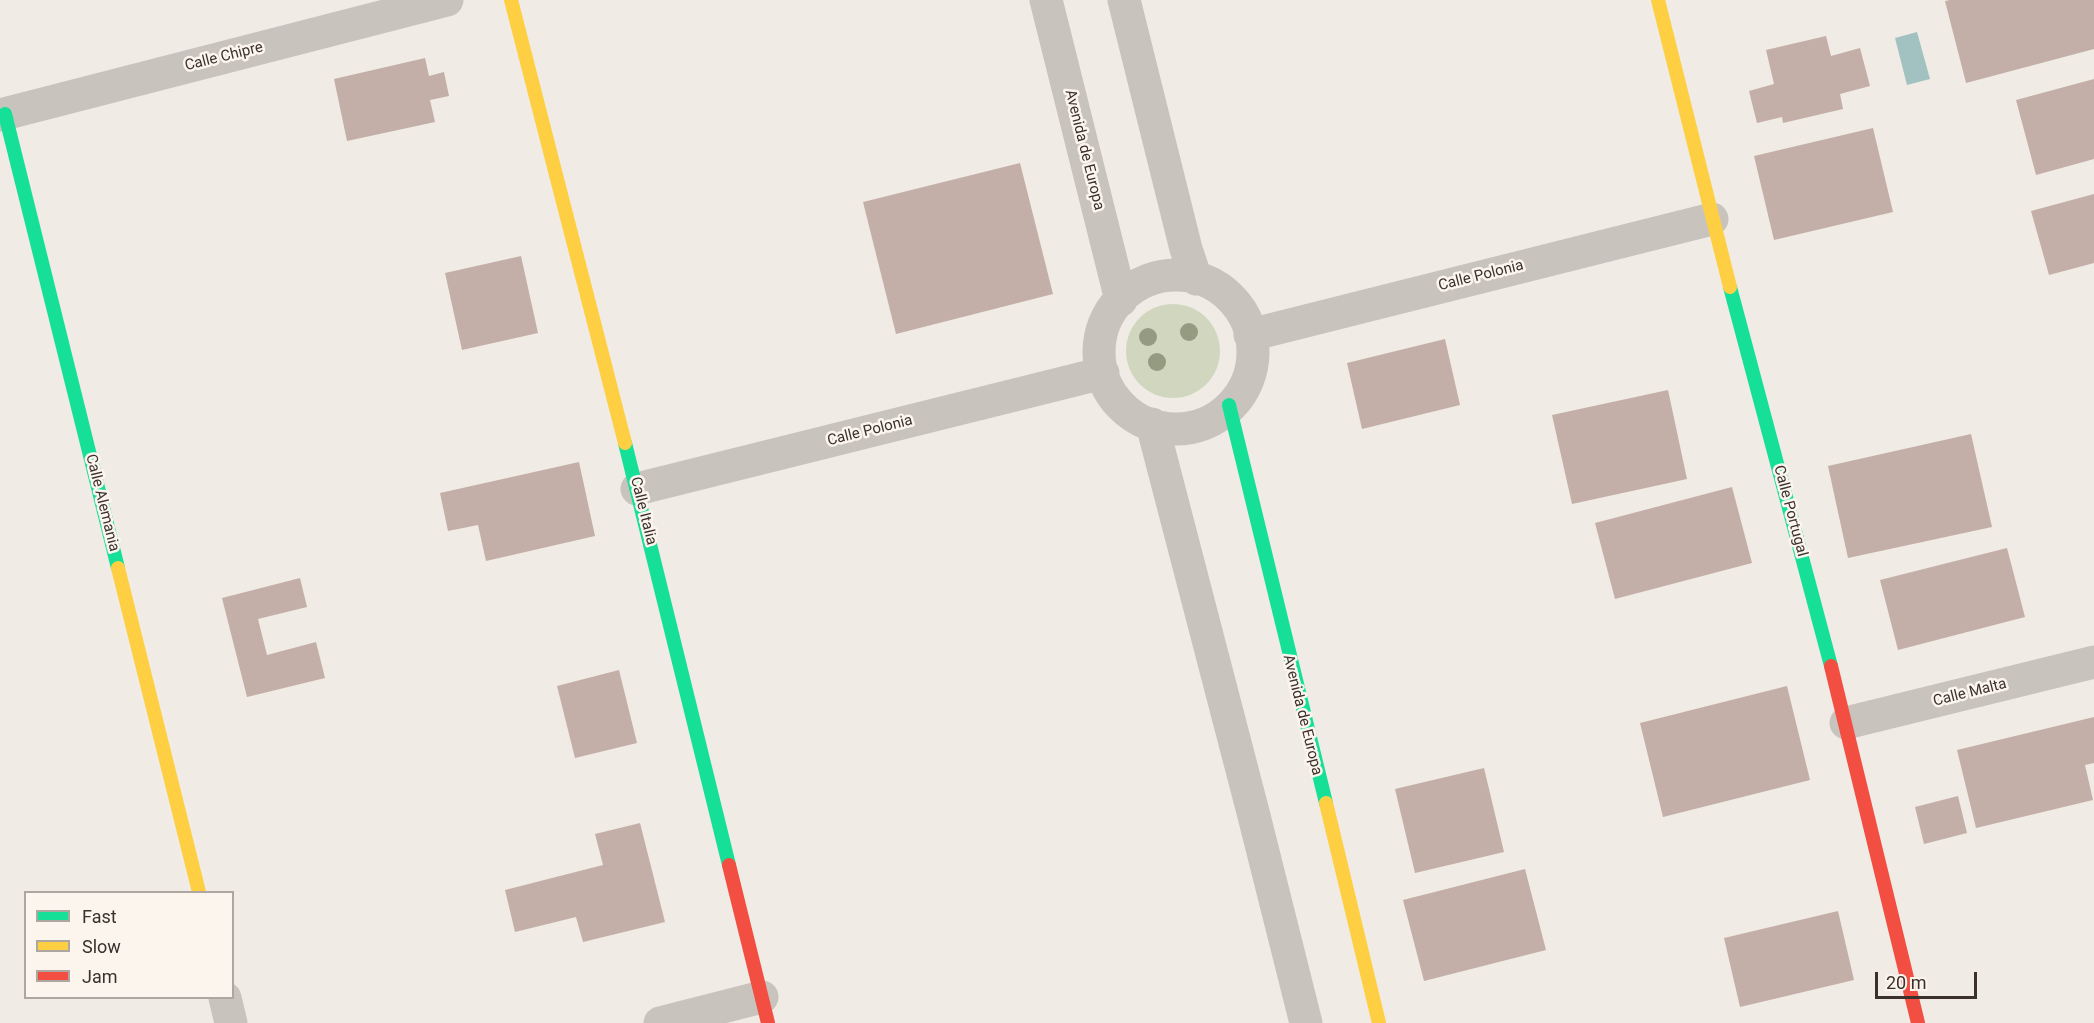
<!DOCTYPE html>
<style>
body{margin:0}
#map{position:relative;width:2094px;height:1023px;overflow:hidden;background:#f0ebe5;font-family:Roboto,sans-serif}
canvas{display:block}
.legend{position:absolute;left:24px;top:891px;width:210px;height:108px;box-sizing:border-box;background:#fbf5ee;border:2px solid #aea6a0;margin:0;padding:8px 10px;list-style:none;font-size:18px;color:#3b302b}
.legend li{display:flex;align-items:center;gap:12px;height:30px}
.legend b{width:30px;border:2px solid #aea6a0}
.scale{position:absolute;left:1875px;top:972px;width:102px;height:27px;box-sizing:border-box;border:3px solid #3b302b;border-top:0;padding-left:8px;font-size:18px;line-height:21px;white-space:nowrap;color:#3b302b;-webkit-text-stroke:4px #fbf5ee;paint-order:stroke}
</style>
<div id="map">
<canvas width="2094" height="1023"></canvas>
<ul class="legend">
<li><b style="height:8px;background:#16e098"></b>Fast</li>
<li><b style="height:8px;background:#ffcf43"></b>Slow</li>
<li><b style="height:8px;background:#f24e42"></b>Jam</li>
</ul>
<div class="scale">20 m</div>
</div>
<script>
const c = document.querySelector('canvas').getContext('2d');
c.lineJoin = 'round';
function paint(path, color) { c.fillStyle = color; c.fill(path, 'evenodd'); }
const toPath = rows => new Path2D(rows.map(r => 'M' + r).join(''));
function trace(path, color, width, dash) { c.strokeStyle = color; c.lineWidth = width; c.lineCap = dash ? 'butt' : 'round'; c.setLineDash(dash || []); c.stroke(path); }
function write(font, color, halo, rows, align = 'center') {
  c.font = font + ' Roboto,sans-serif'; c.lineWidth = 5; c.setLineDash([]); c.textBaseline = 'middle'; c.strokeStyle = halo; c.fillStyle = color; for (const [text, x, y, turn = 0] of rows) {
    c.save(); c.translate(x, y); c.rotate((+turn || 0) * Math.PI / 180); c.textAlign = isNaN(turn) ? turn : align; if (halo) c.strokeText(text, 0, 0); c.fillText(text, 0, 0); c.restore();
  }
}
paint(toPath([
 '1126 351a47 47 0 1 1 94 0a47 47 0 1 1-94 0Z'
]), '#d1d6bf');
paint(toPath([
 [1917,32,1930,79,1907,85,1895,38]
]), '#a1c2c1');
paint(toPath([
 [1950,0,2094,0,2094,49,1966,83,1945,1],
 [1826,36,1831,56,1860,48,1870,86,1840,94,1843,109,1783,123,1782,117,1757,123,1749,91,1774,84,1766,50],
 [425,58,429,76,444,72,449,96,430,100,435,122,347,141,334,79],
 [2094,79,2094,159,2036,175,2016,100],
 [1873,128,1893,212,1774,240,1754,156],
 [1020,163,1053,294,896,334,863,202],
 [2094,194,2094,263,2049,275,2031,211],
 [521,256,538,333,462,350,445,273],
 [1445,339,1460,405,1362,429,1347,363],
 [1668,390,1687,479,1572,504,1552,415],
 [1971,434,1992,527,1848,558,1828,466],
 [579,462,595,536,486,561,478,525,448,531,440,493],
 [1732,487,1752,563,1615,599,1595,523],
 [2007,548,2025,617,1898,650,1880,580],
 [300,578,307,607,258,619,267,655,316,642,325,678,247,697,222,598],
 [619,670,637,743,575,758,557,686],
 [1787,686,1810,780,1663,817,1640,723],
 [2094,717,2094,763,2085,765,2093,800,1976,828,1957,750],
 [1484,768,1504,852,1415,873,1395,789],
 [1958,796,1967,833,1924,844,1915,807],
 [640,823,665,922,583,942,576,917,515,932,505,890,603,865,595,834],
 [1525,869,1546,950,1424,981,1403,900],
 [1838,911,1854,980,1740,1007,1724,938]
]), '#c3afa7');
trace(toPath([
 [1046,0,1121,300],
 [1124,0,1186,249,1196,279],
 [0,115,447,0],
 '1099 352a77 77 0 1 1 154 0a77 77 0 1 1-154 0Z',
 [1250,335,1712,219],
 [1152,424,1253,812,1306,1023],
 [637,489,1103,373],
 [1846,723,2094,662],
 [225,998,231,1023],
 [660,1023,762,997]
]), '#c9c3be', 33);
trace(toPath([
 [5,114,118,568],
 [1730,287,1831,666],
 [1229,405,1326,803],
 [625,443,729,865]
]), '#16e098', 14);
trace(toPath([
 [511,0,625,443],
 [1658,0,1730,287],
 [118,568,199,892],
 [1326,803,1379,1023]
]), '#ffcf43', 14);
trace(toPath([
 [1831,666,1918,1023],
 [729,865,768,1023]
]), '#f24e42', 14);
c.fillStyle = '#959b80';
for (const [x, y] of [
 [1189,332],
 [1148,337],
 [1157,362]
]) { c.beginPath(); c.arc(x, y, 9, 0, 2 * Math.PI); c.fill(); }
write('15px', '#3b302b', '#fbf5ee', [
 ["Calle Chipre",224,57,-14],
 ["Avenida de Europa",1084,150,76],
 ["Calle Polonia",1481,276,-14],
 ["Calle Polonia",870,431,-14],
 ["Calle Alemania",102,503,76],
 ["Calle Italia",643,511,76],
 ["Calle Portugal",1790,511,75],
 ["Calle Malta",1970,693,-14],
 ["Avenida de Europa",1302,715,76]
]);
</script>
